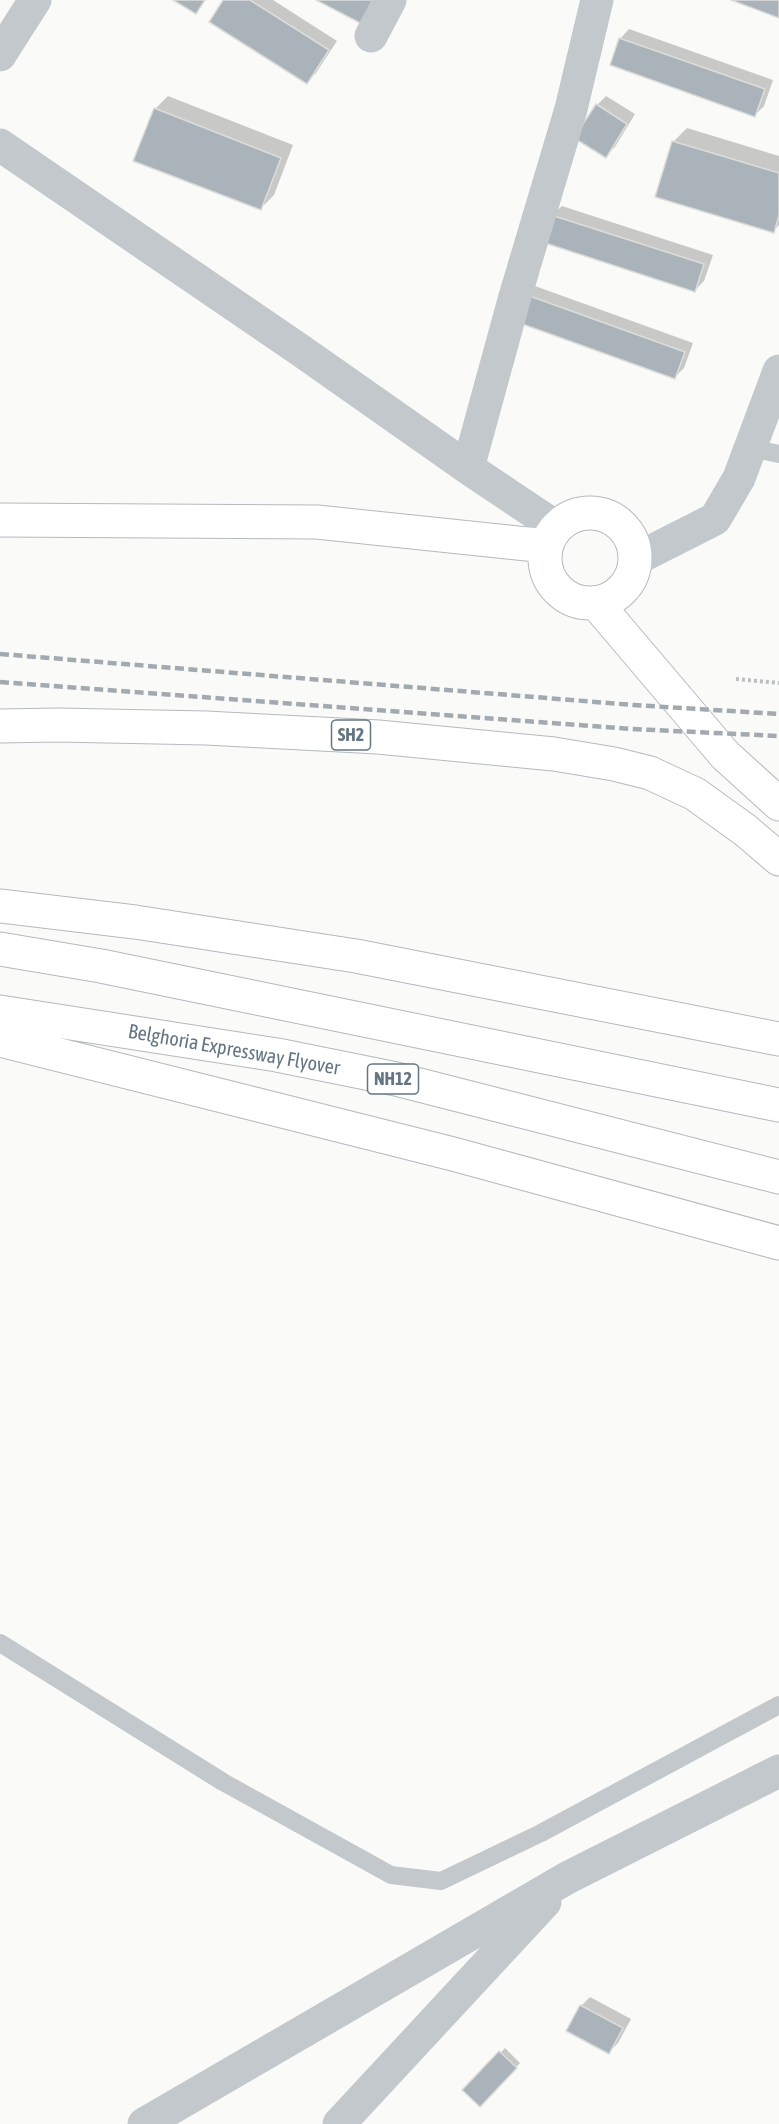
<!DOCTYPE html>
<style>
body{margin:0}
canvas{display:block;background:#fafaf8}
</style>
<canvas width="779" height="2124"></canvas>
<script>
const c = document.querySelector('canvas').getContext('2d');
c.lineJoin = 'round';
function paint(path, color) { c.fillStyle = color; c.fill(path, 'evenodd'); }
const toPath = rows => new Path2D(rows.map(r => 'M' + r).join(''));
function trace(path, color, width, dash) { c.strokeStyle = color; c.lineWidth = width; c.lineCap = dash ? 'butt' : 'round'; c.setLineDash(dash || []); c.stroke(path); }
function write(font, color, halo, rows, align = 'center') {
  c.font = font + ' "Asap Condensed",sans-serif'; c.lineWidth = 6; c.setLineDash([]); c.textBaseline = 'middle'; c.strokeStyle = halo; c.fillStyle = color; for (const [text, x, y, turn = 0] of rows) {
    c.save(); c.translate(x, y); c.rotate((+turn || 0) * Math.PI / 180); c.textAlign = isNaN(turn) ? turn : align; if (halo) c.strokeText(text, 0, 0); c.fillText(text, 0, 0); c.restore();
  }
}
paint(toPath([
 [225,0,273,0,337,41,316,73,307,82],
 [629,29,773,80,764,106,755,115,620,39],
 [168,96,293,145,274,195,261,208,155,109],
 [606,96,635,114,615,147,605,156,597,105],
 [687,128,779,156,779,225,773,231,673,142],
 [562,206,713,255,704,281,695,290,552,215],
 [535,286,693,343,684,368,675,377,516,320],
 [590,1997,631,2019,618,2043,609,2052,581,2006],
 [505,2048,520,2063,480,2105,464,2090]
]), '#0003');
const building = toPath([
 [173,0,205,0,196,14,173,0],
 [223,0,250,0,329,50,307,84,209,22,223,0],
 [316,0,374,0,362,24,316,0],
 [731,0,779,0,779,18,731,0],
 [619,38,765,89,755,117,610,65,619,38],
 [596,104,627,124,606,158,574,138,596,104],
 [154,108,281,158,261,210,133,161,154,108],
 [672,141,779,173,779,215,774,233,655,197,672,141],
 [551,215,704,264,695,292,542,242,551,215],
 [524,294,685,352,675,379,514,321,524,294],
 [580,2005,623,2028,609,2054,566,2031,580,2005],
 [499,2051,517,2068,480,2107,462,2090,499,2051]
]);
paint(building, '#aab3b9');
trace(building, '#dcdcda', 1.5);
const primary = toPath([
 '545 558a45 45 0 1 1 90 0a45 45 0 1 1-90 0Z',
 [0,520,317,522,546,546],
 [596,603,725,755,779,804],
 [0,726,58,725,206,728,378,737,554,754,614,764,650,773,695,794,745,830,779,859]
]);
const highway = toPath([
 [0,906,135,922,356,956,779,1039],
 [0,949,101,966,779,1105],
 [0,1012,277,1055,396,1079,779,1177],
 [0,1040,453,1154,779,1243]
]);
trace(primary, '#b5babe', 35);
trace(highway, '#b4b9bd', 35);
trace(toPath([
 [736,679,779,683]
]), '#bbbfc2', 4, [3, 3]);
trace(toPath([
 [750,448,779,454],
 [0,1643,223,1782,391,1875,441,1881,541,1833,779,1705]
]), '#c3c8cc', 18);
trace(toPath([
 [371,36,390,0],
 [0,55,35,0],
 [0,145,300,350,468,468,556,527],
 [468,468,514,300,571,109,597,0],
 [636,559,715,519,739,478,779,371],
 [144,2124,567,1878,779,1771],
 [339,2124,545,1902]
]), '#c3c8cc', 33);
trace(primary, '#fff', 33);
trace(highway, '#fff', 33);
trace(toPath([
 [0,654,633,705,779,714],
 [0,682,632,729,779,736]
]), '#a2aab0', 4.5, [9, 4.5]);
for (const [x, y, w] of [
 [351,735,39],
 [393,1079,51]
]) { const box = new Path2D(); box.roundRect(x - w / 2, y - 15, w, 30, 4.5); c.fillStyle = '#fff'; c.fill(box); trace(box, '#657683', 1.5); }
write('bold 18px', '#657683', null, [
 ["SH2",351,735],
 ["NH12",393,1079]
]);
write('20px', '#657683', '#fff', [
 ["Belghoria Expressway Flyover",234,1050,10]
]);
</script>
